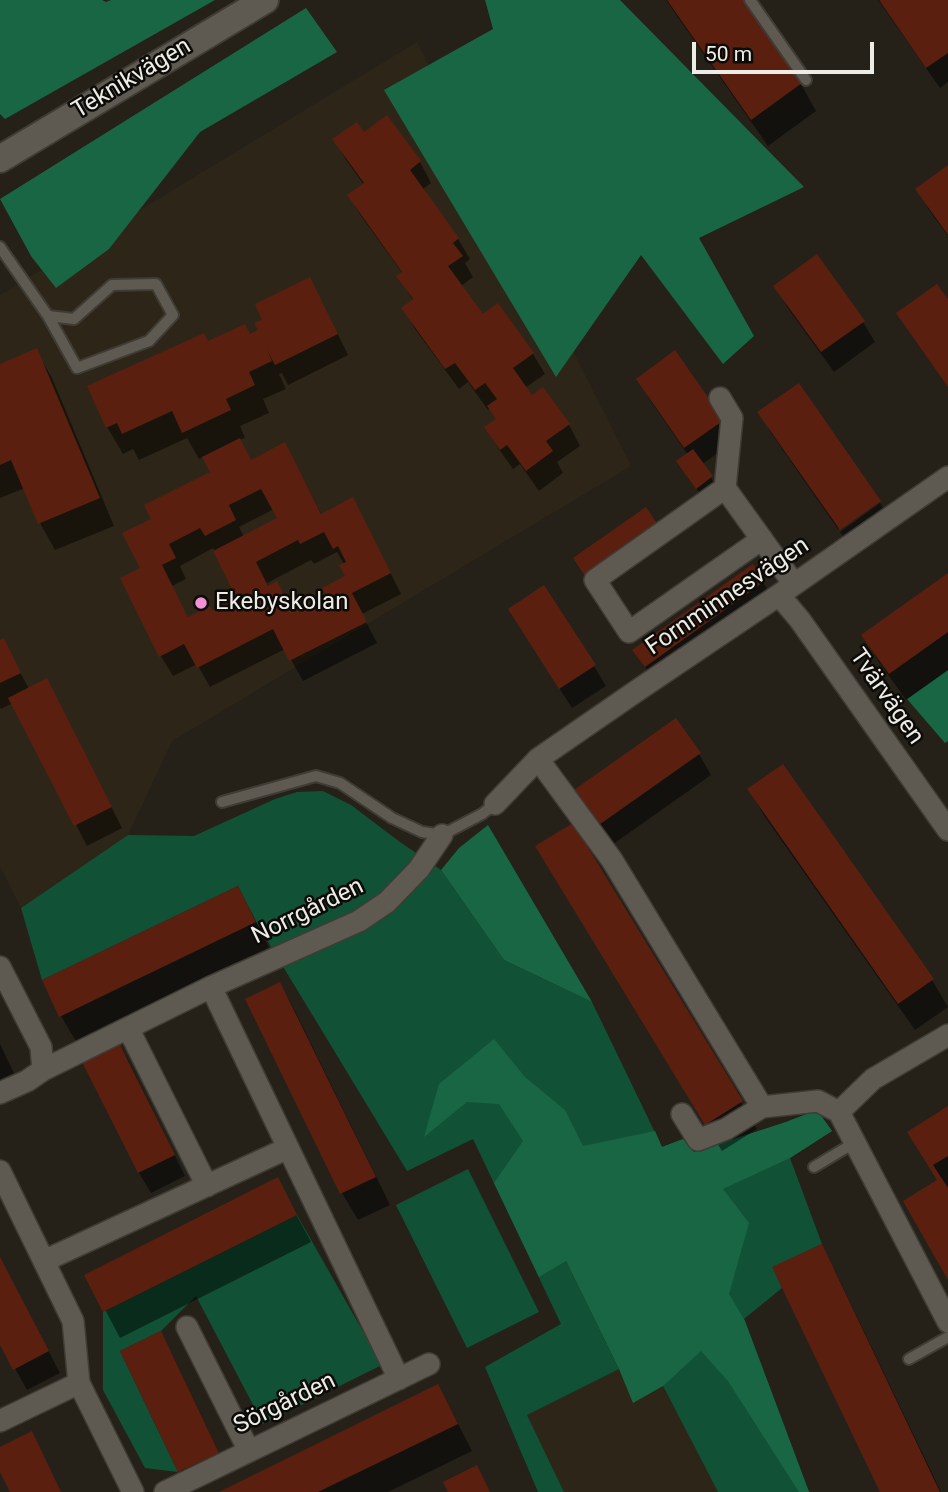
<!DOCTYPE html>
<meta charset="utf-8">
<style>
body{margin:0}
#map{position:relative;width:948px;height:1492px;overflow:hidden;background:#252119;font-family:Roboto,sans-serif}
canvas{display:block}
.scale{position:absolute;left:692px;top:42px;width:182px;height:32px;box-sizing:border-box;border:4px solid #eeece6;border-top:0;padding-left:9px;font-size:21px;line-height:24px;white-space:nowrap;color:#eeece6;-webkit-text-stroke:5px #0c0b07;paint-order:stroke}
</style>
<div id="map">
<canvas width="948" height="1492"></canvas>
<div class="scale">50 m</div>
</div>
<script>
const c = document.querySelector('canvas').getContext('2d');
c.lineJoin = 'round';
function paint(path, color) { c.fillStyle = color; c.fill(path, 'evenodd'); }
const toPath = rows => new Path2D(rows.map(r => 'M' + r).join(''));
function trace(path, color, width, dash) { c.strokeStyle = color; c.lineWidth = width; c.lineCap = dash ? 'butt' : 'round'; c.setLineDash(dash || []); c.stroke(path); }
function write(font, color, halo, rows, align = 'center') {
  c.font = font + ' Roboto,sans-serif'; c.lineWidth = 5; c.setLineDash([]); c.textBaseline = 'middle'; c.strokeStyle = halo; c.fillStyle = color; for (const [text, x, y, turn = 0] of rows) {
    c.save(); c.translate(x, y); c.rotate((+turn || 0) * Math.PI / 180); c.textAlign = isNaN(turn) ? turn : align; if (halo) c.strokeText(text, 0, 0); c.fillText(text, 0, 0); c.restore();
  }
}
paint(toPath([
 [417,42,631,466,172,741,128,835,21,908,0,867,0,295],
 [647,1355,718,1492,564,1492,527,1415]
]), '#2d2618');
paint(toPath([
 [323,791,351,805,400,842,441,870,504,960,592,1002,662,1147,683,1139,694,1152,786,1122,817,1110,832,1131,790,1158,822,1244,773,1267,782,1288,744,1319,809,1492,718,1492,647,1355,566,1261,619,1369,527,1415,564,1492,538,1492,485,1367,561,1324,473,1139,407,1171,256,922,238,886,42,980,21,908,128,835,194,836,275,799,297,792],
 [468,1169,539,1312,467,1348,396,1205],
 [297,1215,382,1365,263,1424,196,1296,161,1331,120,1351,178,1472,145,1468,103,1390,103,1312]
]), '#115136');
paint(toPath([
 [0,0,102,0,106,2,111,0,215,0,5,119,0,114],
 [485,0,620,0,804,187,699,238,754,336,723,364,641,255,556,377,384,90,493,29],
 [306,8,337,52,200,132,109,249,56,288,31,256,0,199],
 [948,670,948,741,945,743,907,699],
 [488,825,592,1002,504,960,441,870,459,848],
 [494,1039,525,1077,565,1110,583,1146,655,1131,662,1147,683,1139,694,1152,786,1122,817,1110,832,1131,790,1158,723,1189,749,1223,729,1294,745,1321,809,1492,799,1492,728,1381,701,1351,663,1386,633,1403,619,1369,566,1261,539,1277,494,1183,523,1141,499,1104,467,1102,424,1137,439,1084]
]), '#196645');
paint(toPath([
 [666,0,742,0,801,84,816,111,768,146],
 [878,0,948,0,948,82,940,88],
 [387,118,420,162,431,183,422,190,458,239,470,259,465,263,473,277,461,286,483,316,533,354,545,374,525,388,532,397,569,425,580,446,557,462,563,473,539,491,520,464,513,469,498,448,486,428,497,420,490,408,488,410,468,382,459,389,415,329,403,308,413,301,399,277,403,274,361,216,349,196,364,185,346,160,335,140,364,135],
 [948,167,948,236,929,210,917,189],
 [776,286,863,322,875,342,834,372,787,307],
 [321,300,348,355,288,385,282,373,279,374,286,389,263,399,269,413,240,426,245,438,239,440,251,461,285,445,322,515,364,520,401,594,362,614,377,643,303,681,285,649,210,687,197,664,173,676,161,656,142,568,153,520,212,473,204,456,199,459,187,438,139,460,133,449,123,454,107,427,208,343,250,336],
 [274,509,279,519,244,537,239,527],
 [213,548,240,600,212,614,189,619,172,586,186,579,180,566],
 [337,552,344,564,347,577,329,596,309,606,291,610,269,588,267,583,311,560,314,564],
 [36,351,52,378,114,526,55,550,40,523,25,488,0,498,0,364],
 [675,353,734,442,702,464,719,490,705,501,678,462,688,455,650,400,638,379],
 [760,413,879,500,838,529,771,433],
 [880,503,891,522,853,549,840,532],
 [948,575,948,670,906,700,879,662,863,635],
 [763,582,775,602,658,687,635,651],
 [522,630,594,666,606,686,572,708],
 [3,640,29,689,58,701,122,828,87,846,13,703,1,709,0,707,0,642],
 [699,754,711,775,609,847,573,793],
 [749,790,932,980,948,1007,915,1030,765,817],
 [573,825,757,1129,722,1151,553,873],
 [238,888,253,915,270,950,77,1043,61,1016],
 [280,984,295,1011,390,1205,358,1220,342,1193,248,1000],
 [117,1041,129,1062,185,1176,151,1193,139,1173,82,1058],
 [0,1044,14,1073,0,1080],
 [948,1108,948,1276,939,1181,925,1159],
 [277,1179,311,1242,120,1338,87,1275],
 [821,1246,836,1273,941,1492,882,1492],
 [0,1258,60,1373,27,1390,0,1341],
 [122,1352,172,1354,229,1474,192,1492,180,1471],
 [438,1387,453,1414,472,1451,388,1492,223,1492]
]), '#0007');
paint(toPath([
 [667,0,744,0,802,83,751,120],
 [879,0,948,0,948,53,926,68],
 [387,115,421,161,410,170,459,238,453,243,463,256,448,266,483,314,498,303,534,353,513,368,532,395,543,387,570,424,546,441,553,451,526,471,507,445,500,450,484,427,496,419,487,406,497,399,485,383,475,390,455,363,445,369,401,308,413,299,396,276,402,272,347,195,364,183,332,139,357,122,364,132],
 [948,165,948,235,915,189],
 [817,254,865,321,821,352,773,286],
 [310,277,338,334,275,365,267,350,272,361,249,372,255,385,226,399,231,410,182,433,172,411,122,434,117,423,106,428,87,386,204,333,208,341,245,324,250,334,258,330,254,323,262,320,255,304],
 [937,284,948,299,948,387,896,313],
 [37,348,100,498,38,524,11,460,0,465,0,364],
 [675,350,724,420,684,448,636,379],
 [799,383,881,501,840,530,757,412],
 [240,438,251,460,285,442,321,514,353,497,391,573,352,593,367,622,289,661,273,629,197,668,184,644,159,657,120,578,140,568,122,533,151,519,144,505,210,472,202,457],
 [261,489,277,518,213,551,237,599,212,611,210,606,188,617,162,565,176,558,169,544,200,528,205,536,236,520,229,505],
 [324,532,333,549,338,546,346,562,339,565,345,576,322,588,326,595,309,604,307,600,291,608,277,581,268,586,256,562,298,540,300,544],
 [693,449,713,476,696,489,676,461],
 [646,507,660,528,587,579,573,558],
 [753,564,765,581,645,667,632,650],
 [948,573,948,632,889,674,861,635],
 [544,585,596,665,559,689,508,609],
 [4,638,21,673,0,683,0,640],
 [47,678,112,807,74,826,8,698],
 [676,718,701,753,596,827,571,792],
 [783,764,934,979,898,1004,747,789],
 [573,823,743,1101,705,1125,535,846],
 [238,886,256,922,59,1017,42,980],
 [280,982,376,1177,340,1194,245,999],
 [117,1039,175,1155,138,1173,80,1058],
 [948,1106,948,1156,933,1165,948,1188,948,1280,903,1201,937,1180,907,1132],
 [278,1177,297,1215,103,1312,84,1275],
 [822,1244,940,1492,880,1492,782,1288,772,1267],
 [0,1257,49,1351,13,1370,0,1345],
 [161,1331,219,1453,178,1472,120,1351],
 [438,1384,458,1424,318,1492,219,1492],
 [32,1431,61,1492,10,1492,0,1472,0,1447],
 [477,1465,490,1492,448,1492,443,1482]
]), '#5b1f0f');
const service = toPath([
 [750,0,806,80],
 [0,247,48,316,77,368,149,341,173,315,156,284,112,285,74,319,48,316],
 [222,802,316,776,340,783,392,818,422,832,442,835,482,814,495,804],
 [814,1167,854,1143],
 [909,1359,948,1337]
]);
const minor = toPath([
 [720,398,732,418,725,488,794,584],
 [725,488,595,580,629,632,762,539],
 [779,595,800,620,948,830],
 [538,759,612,860,762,1107],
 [495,804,538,759,638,690,779,595,948,477],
 [0,967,41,1047,43,1070,27,1081,0,1093],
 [211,987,399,1379],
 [128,1028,207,1186],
 [43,1070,211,987,359,921,387,902,419,869,442,835],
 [839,1112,948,1322],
 [839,1112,873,1079,948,1035],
 [682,1114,698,1140,726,1129,762,1107,818,1101,839,1112],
 [0,1171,73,1321,79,1383],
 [44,1261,288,1148],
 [187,1327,249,1451],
 [0,1421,79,1383,133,1492],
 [165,1492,429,1364]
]);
const tertiary = toPath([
 [0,159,265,0]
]);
trace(service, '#3f3c36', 14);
trace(minor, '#3f3c36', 24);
trace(tertiary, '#3f3c36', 30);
trace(service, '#5f5a51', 10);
trace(minor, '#5f5a51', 21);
trace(tertiary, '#5f5a51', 26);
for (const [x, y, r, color] of [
 [201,603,7,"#f491d4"]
]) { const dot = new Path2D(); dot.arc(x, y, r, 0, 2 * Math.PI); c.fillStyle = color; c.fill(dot); trace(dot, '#0c0b07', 2.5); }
write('24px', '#eeece6', '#0c0b07', [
 ["Teknikvägen",132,79,-31],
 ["Fornminnesvägen",728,597,-34],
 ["Tvärvägen",886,697,55],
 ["Norrgården",308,912,-26],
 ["Sörgården",285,1404,-26]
]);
write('24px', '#eeece6', '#0c0b07', [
 ["Ekebyskolan",215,603]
], 'left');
</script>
